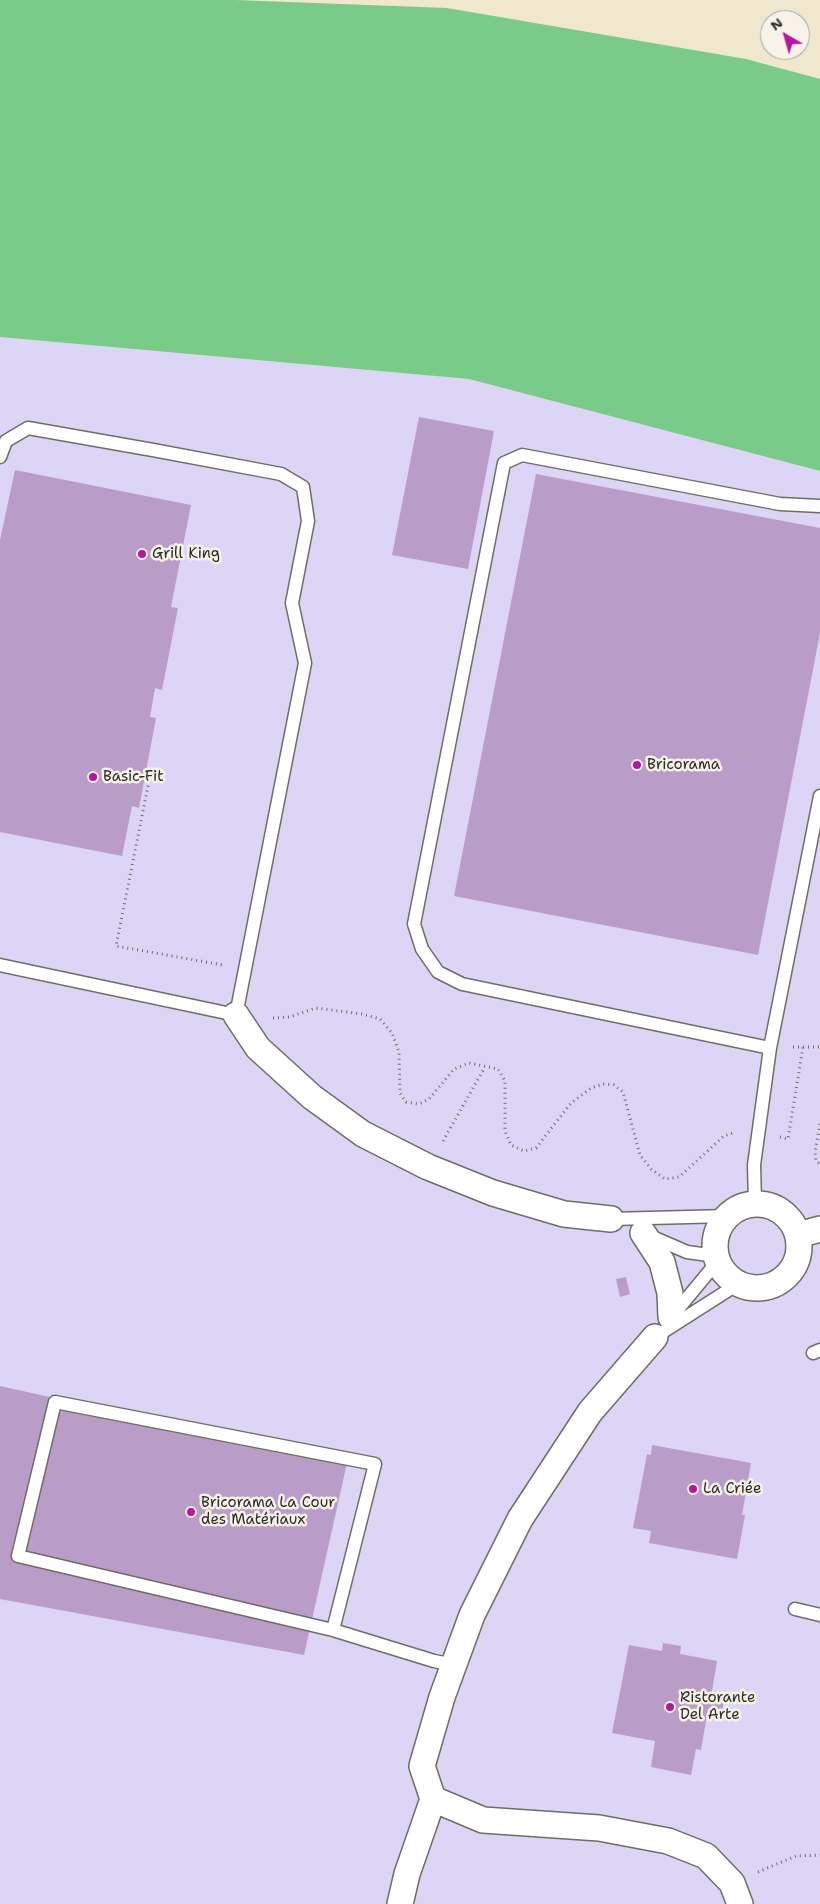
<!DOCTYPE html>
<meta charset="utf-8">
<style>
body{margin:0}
#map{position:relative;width:820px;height:1904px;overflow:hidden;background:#efe8cf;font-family:"Shantell Sans",sans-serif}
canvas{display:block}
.north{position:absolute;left:760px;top:10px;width:50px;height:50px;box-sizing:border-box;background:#f7f3e8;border:1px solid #a5a39c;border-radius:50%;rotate:322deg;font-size:14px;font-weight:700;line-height:20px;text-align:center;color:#2b2b2b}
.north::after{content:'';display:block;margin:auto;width:18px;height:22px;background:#b5179e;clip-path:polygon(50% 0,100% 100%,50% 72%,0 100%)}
</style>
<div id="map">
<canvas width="820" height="1904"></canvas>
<div class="north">N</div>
</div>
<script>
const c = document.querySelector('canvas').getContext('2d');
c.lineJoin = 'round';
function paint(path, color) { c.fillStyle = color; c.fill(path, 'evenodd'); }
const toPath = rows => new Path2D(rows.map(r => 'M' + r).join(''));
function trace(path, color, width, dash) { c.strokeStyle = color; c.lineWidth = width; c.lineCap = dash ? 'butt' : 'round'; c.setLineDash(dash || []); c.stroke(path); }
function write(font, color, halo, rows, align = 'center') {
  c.font = font + ' "Shantell Sans",sans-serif'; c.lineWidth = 5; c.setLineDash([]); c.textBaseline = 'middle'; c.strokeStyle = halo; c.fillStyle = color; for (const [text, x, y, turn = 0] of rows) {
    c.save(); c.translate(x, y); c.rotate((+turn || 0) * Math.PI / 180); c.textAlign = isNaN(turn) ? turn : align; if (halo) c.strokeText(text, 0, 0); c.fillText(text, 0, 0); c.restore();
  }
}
paint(toPath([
 [0,337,469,379,820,471,820,1904,0,1904]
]), '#ddd5f6');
paint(toPath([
 [0,0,235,0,447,8,746,59,820,79,820,471,469,379,0,337]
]), '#7aca8a');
paint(toPath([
 [419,417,494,431,468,569,392,555],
 [15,470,191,505,171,607,178,608,162,690,155,688,150,717,156,718,139,808,132,806,122,856,0,832,0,540],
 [536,474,820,528,820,633,758,955,454,896],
 [626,1277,630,1294,620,1297,616,1279],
 [0,1386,347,1463,304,1655,0,1599],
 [652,1445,751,1463,742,1515,745,1515,737,1559,649,1543,651,1531,633,1528,647,1454,651,1455],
 [663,1643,681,1646,680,1654,717,1661,711,1697,724,1700,721,1718,707,1715,701,1750,696,1749,691,1775,651,1767,655,1741,612,1733,629,1645,662,1651]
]), '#b99cc7');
const lane = toPath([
 [0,457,6,441,28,428,153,450,281,474,303,487,308,521,292,603,305,663,236,1015,0,965],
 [770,1048,462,984,438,972,422,949,414,924,504,463,522,455,780,504,820,506],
 [755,1203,754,1165,770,1048,820,796],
 [611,1219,727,1216],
 [650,1236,687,1252,716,1256],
 [674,1314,717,1262],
 [655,1337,738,1284],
 [813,1353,820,1350],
 [795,1609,820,1615],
 [333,1630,375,1464,55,1402,18,1556,333,1630,434,1661,454,1665]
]);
const street = toPath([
 [236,1015,258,1048,312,1097,363,1134,428,1167,493,1193,564,1214,611,1219],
 '715 1246a42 42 0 1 1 84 0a42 42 0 1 1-84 0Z',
 [643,1233,662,1262,670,1293,671,1317],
 [798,1235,820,1229],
 [433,1799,483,1820,599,1828,668,1841,706,1856,732,1883,740,1904],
 [400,1904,407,1874,433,1799,422,1766,442,1697,472,1615,520,1519,590,1412,655,1337]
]);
trace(lane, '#706d64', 15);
trace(street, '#706d64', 28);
trace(toPath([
 [146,770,151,771,116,946,223,965],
 [273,1018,289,1017,316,1008,362,1014,380,1019,392,1033,399,1052,400,1093,406,1102,419,1104,429,1099,454,1069,469,1063,498,1069,505,1081,505,1131,511,1145,524,1151,536,1148,571,1103,591,1088,603,1084,614,1085,623,1092,640,1155,651,1169,665,1179,679,1177,724,1136,736,1132],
 [793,1047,820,1047],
 [820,1124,815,1152,816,1161,820,1164],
 [780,1137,788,1139,803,1047],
 [443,1141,485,1067],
 [758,1872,796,1856,820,1855]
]), '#706d64', 3, [1, 4]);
trace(lane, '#fff', 12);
trace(street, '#fff', 25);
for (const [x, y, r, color] of [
 [142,554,5,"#b5179e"],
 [637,765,5,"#b5179e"],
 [93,777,5,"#b5179e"],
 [693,1489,5,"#b5179e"],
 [191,1512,5,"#b5179e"],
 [670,1707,5,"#b5179e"]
]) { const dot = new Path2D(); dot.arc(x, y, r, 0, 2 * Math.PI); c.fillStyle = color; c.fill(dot); trace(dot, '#f7f3e8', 2); }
write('15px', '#2b2b2b', '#f7f3e8', [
 ["Grill King",152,554],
 ["Bricorama",647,765],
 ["Basic-Fit",103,777],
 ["La Criée",703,1489],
 ["Bricorama La Cour",201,1503],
 ["des Matériaux",201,1520],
 ["Ristorante",680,1698],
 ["Del Arte",680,1715]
], 'left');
</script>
